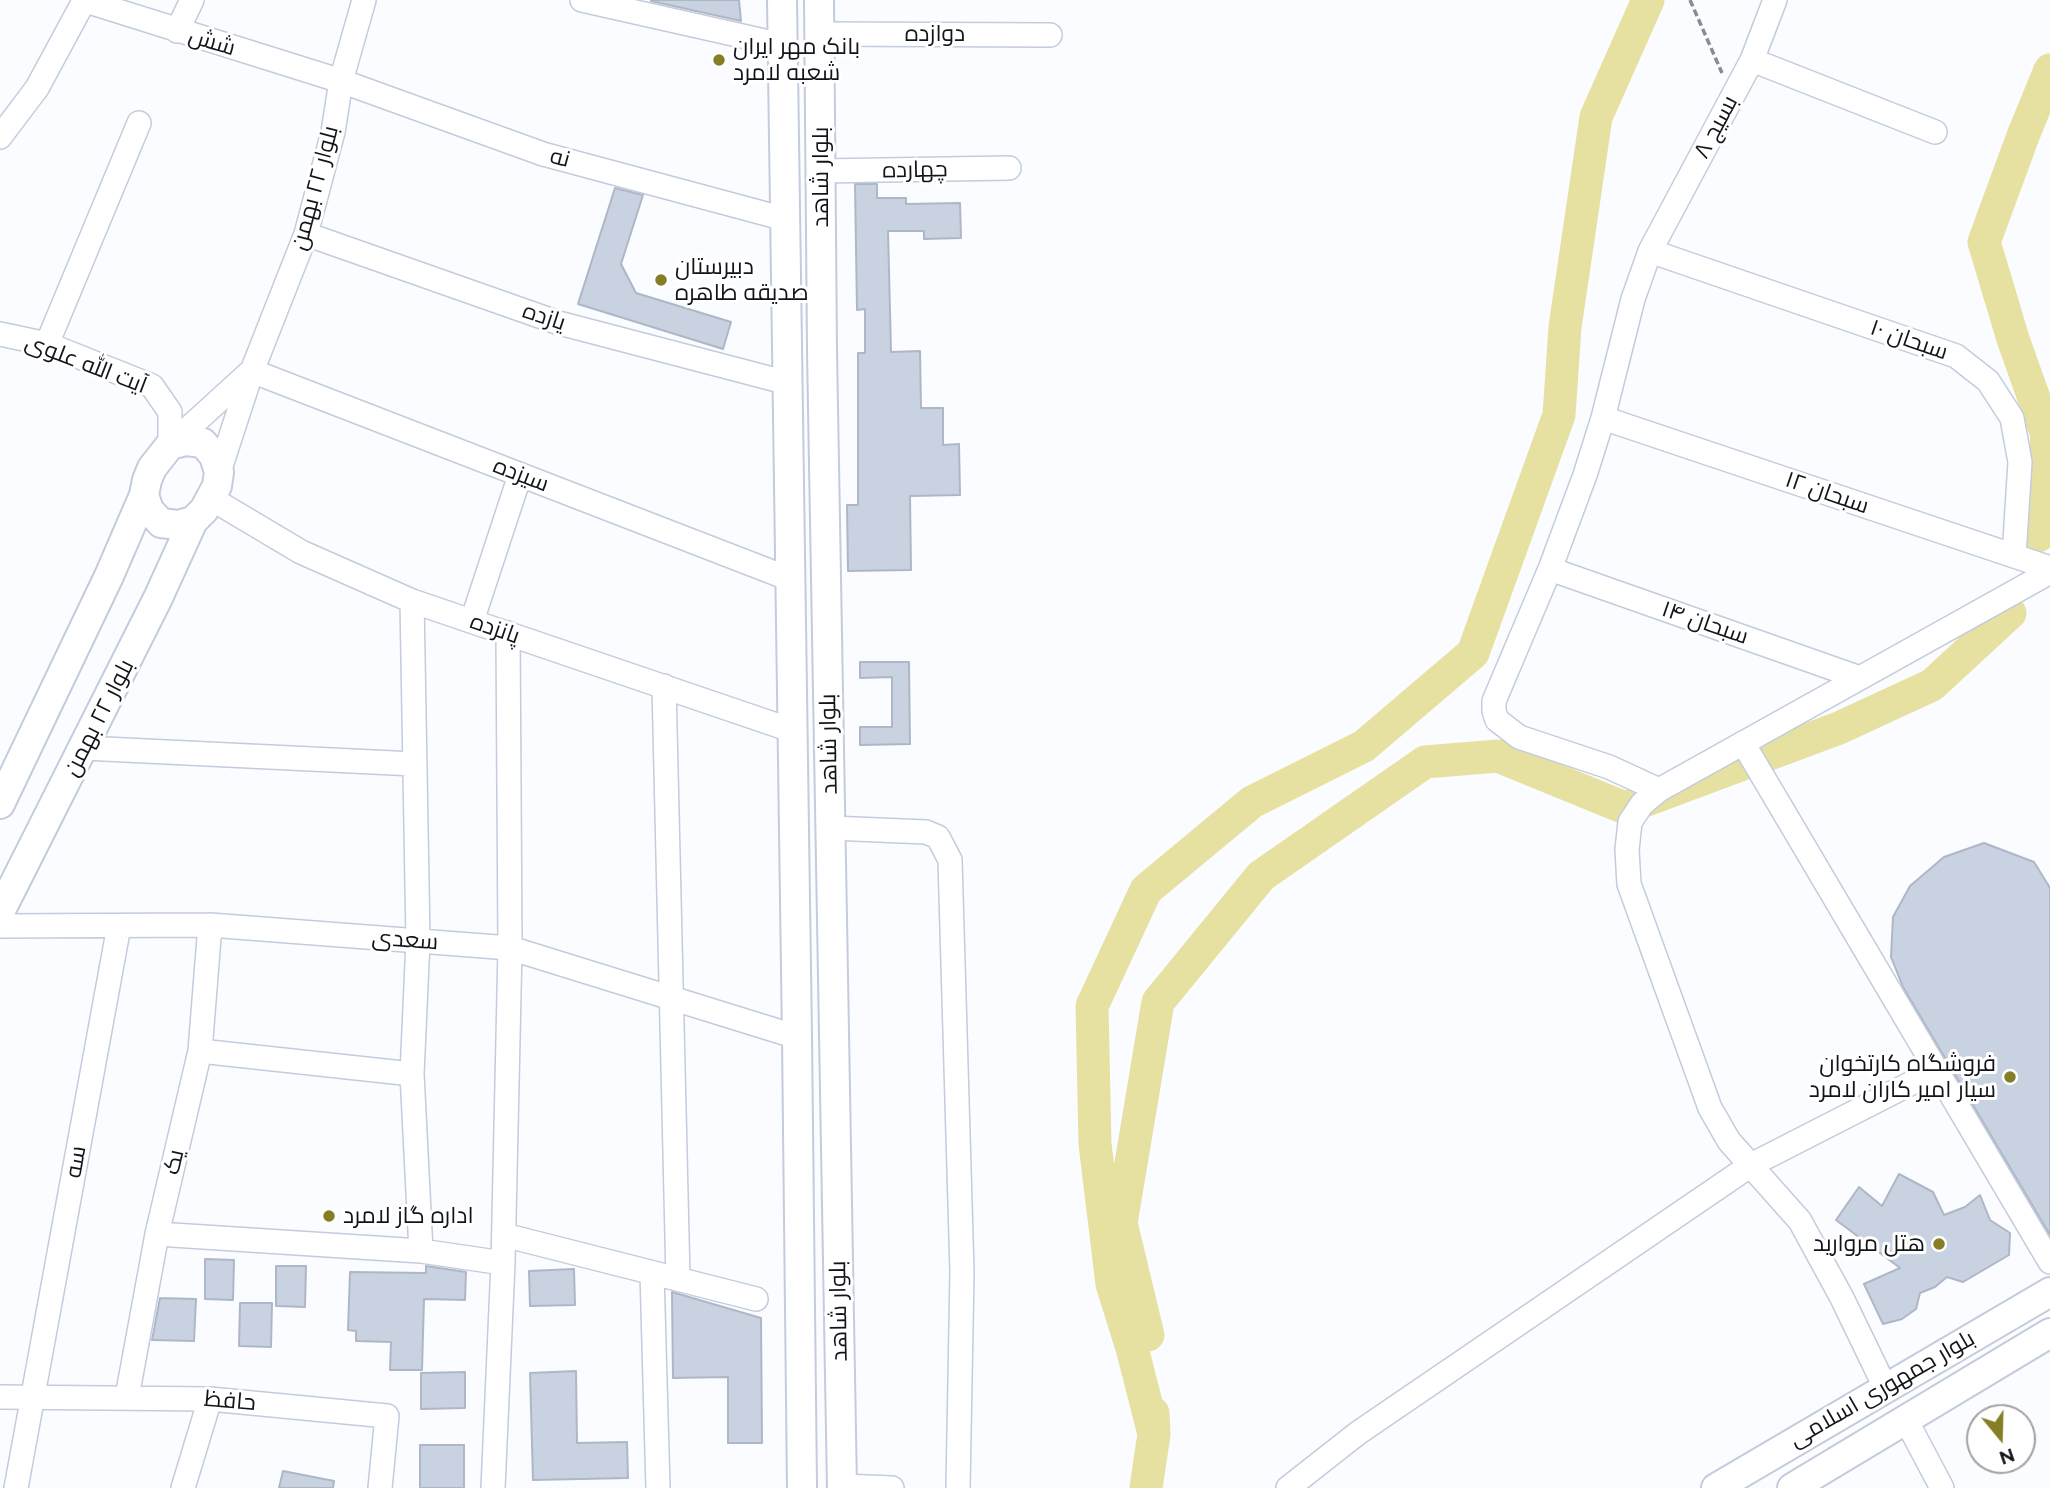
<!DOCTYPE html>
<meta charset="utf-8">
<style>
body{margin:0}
#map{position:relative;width:2050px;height:1488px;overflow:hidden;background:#fafcff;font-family:Raleway,sans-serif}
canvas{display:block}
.north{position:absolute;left:1966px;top:1404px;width:70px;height:70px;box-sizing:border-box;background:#fff;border:2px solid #a0a1a3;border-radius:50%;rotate:161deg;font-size:19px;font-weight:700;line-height:28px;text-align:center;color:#111419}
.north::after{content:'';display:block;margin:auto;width:24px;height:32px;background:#857e24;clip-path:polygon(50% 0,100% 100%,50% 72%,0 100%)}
</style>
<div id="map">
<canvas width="2050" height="1488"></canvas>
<div class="north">N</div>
</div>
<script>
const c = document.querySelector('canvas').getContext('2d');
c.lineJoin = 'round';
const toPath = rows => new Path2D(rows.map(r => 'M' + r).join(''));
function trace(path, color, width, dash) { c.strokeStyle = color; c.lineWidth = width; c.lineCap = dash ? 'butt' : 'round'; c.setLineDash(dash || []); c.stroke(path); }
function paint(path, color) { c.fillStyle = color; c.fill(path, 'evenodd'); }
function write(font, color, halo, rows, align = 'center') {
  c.font = font + ' Raleway,Cairo,sans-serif'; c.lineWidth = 6; c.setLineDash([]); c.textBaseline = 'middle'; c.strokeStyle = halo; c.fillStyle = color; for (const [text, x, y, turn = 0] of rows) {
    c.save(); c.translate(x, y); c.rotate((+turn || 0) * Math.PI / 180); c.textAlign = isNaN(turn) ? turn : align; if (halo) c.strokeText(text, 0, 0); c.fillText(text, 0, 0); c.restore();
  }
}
trace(toPath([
 [2038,536,2047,435,2013,339,1984,242,2023,136,2050,70],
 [1148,1335,1121,1223,1158,1002,1261,876,1425,762,1498,756,1625,808,1839,728,1932,685,2010,613],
 [1154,1434,1132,1348,1112,1284,1095,1144,1092,1006,1146,890,1252,802,1364,746,1473,653,1559,415,1565,327,1596,117,1648,0],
 [1146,1488,1154,1434,1153,1413]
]), '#e6e1a1', 33);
const building = toPath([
 [651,0,739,0,741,21,651,1,651,0],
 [855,184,877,184,877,198,906,198,906,204,960,203,961,238,924,239,924,231,888,231,891,352,920,351,921,408,943,408,943,445,959,444,960,495,910,496,911,570,848,571,847,505,858,505,858,353,865,353,865,309,857,310,855,184],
 [615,188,643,195,621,264,636,293,731,322,723,349,578,304,615,188],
 [860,662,909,662,910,744,860,745,860,727,892,727,892,677,860,678,860,662],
 [1984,843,2034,862,2050,888,2050,1235,1903,987,1891,957,1893,917,1910,886,1944,857,1984,843],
 [1899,1174,1933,1192,1944,1215,1965,1207,1980,1195,1990,1220,2010,1233,2009,1255,1963,1282,1947,1277,1935,1287,1920,1293,1916,1309,1902,1319,1883,1324,1864,1284,1900,1268,1836,1220,1859,1187,1882,1206,1899,1174],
 [205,1259,234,1260,233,1300,205,1299,205,1259],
 [276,1266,306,1266,305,1307,276,1306,276,1266],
 [426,1266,466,1272,465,1300,424,1299,422,1370,390,1370,391,1342,356,1341,356,1331,348,1330,350,1272,426,1273,426,1266],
 [574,1269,575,1305,530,1306,529,1271,574,1269],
 [672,1292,761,1318,762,1443,728,1443,728,1377,673,1378,672,1292],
 [160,1298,196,1299,194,1341,152,1340,160,1298],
 [240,1303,272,1303,271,1347,239,1346,240,1303],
 [576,1371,577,1443,627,1442,628,1478,533,1480,530,1373,576,1371],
 [465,1372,465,1408,421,1409,421,1373,465,1372],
 [420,1445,464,1445,464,1488,420,1488,420,1445],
 [283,1471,334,1481,333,1488,279,1488,283,1471]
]);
paint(building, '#c9d2e1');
trace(building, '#aeb7c6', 2);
const minor = toPath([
 [83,0,341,81,543,154,785,219],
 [582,0,782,45],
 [177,31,192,0],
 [820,34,1050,35],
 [1752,60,1935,132],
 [0,137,37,88,84,1],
 [821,171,1009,168],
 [306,234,559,323,788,383],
 [1650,251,1956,356,1988,381,2012,418,2020,462,2014,556],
 [0,334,47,344,152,386,170,412,170,445],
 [47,344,139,123],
 [252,371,790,579],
 [1603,418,2050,568],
 [170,445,249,373],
 [219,472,252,371,306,234,333,132,341,81,364,0],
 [212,499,301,552,412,601,791,730],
 [1550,569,1860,678],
 [412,601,418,941,412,1074,421,1251],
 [472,621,520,475],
 [664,686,678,1279],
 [1743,743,2050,1262],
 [84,748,414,764],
 [1659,790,1609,767,1519,737,1497,720,1494,711,1494,701,1550,569,1585,475,1603,418,1633,299,1650,251,1752,60,1775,0],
 [831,828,926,832,938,837,950,860,962,1272,958,1488],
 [0,926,210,925,510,948,797,1037],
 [200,1051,412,1074],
 [157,1234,421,1251,503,1263],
 [504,1235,756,1299],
 [652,1273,658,1488],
 [1885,1387,1842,1298,1800,1221,1729,1141,1710,1108,1629,884,1627,850,1630,822,1642,804,1659,790,2050,572],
 [0,1397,210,1399,387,1416,380,1488],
 [127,1397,157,1234,200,1051,210,925],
 [1906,1420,1942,1488],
 [841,1486,892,1488],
 [16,1488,119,926],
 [183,1488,210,1399],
 [493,1488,503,1263,510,948,508,633],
 [1288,1488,1358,1433,1751,1165,1937,1070]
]);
const major = toPath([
 [782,0,797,1037,802,1488],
 [819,0,822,350,842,1488],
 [186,441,203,443,214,456,219,472,217,486,204,510,193,521,178,525,161,523,149,510,144,495,147,480,152,468,170,445,186,441],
 [0,804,109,576,144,495],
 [0,912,158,598,193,521],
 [1716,1488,2050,1292],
 [1792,1488,2050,1333]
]);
trace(minor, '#c3ccdc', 26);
trace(major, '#c3ccdc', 32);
trace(toPath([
 [1690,0,1722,73]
]), '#898c90', 3.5, [7, 3.5]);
trace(minor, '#fff', 23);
trace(major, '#fff', 28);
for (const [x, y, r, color] of [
 [719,60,7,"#857e24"],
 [661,280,7,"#857e24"],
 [2010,1077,7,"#857e24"],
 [329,1216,7,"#857e24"],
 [1939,1244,7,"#857e24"]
]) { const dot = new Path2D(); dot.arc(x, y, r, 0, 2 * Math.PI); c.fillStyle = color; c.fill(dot); trace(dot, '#fff', 2.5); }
write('23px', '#111419', '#fff', [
 ["دوازده",935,34],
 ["شش",212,42,17],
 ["بسیج ۸",1716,127,-62],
 ["نه",560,158,15],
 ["چهارده",915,170,-1],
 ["بلوار شاهد",821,177,-90],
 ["بلوار ۲۲ بهمن",315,188,-75],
 ["یازده",544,317,18],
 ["سبحان ۱۰",1909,340,19],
 ["آیت الله علوی",86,364,21],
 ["سیزده",521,475,21],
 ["سبحان ۱۲",1827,493,19],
 ["سبحان ۱۴",1705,623,19],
 ["پانزده",495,629,19],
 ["بلوار ۲۲ بهمن",99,718,-63],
 ["بلوار شاهد",829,744,-91],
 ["سعدی",405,940,4],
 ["سه",76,1162,-80],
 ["یک",174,1162,-77],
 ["بلوار شاهد",839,1311,-91],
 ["بلوار جمهوری اسلامی",1882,1389,-30],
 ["حافظ",230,1401,5]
]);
write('23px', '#111419', '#fff', [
 ["بانک مهر ایران",733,47],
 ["شعبه لامرد",733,73],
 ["دبیرستان",675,267],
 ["صدیقه طاهره",675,293],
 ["فروشگاه کارتخوان",1996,1064,"right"],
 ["سیار امیر کاران لامرد",1996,1090,"right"],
 ["اداره گاز لامرد",343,1216],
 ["هتل مروارید",1925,1244,"right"]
], 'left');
</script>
